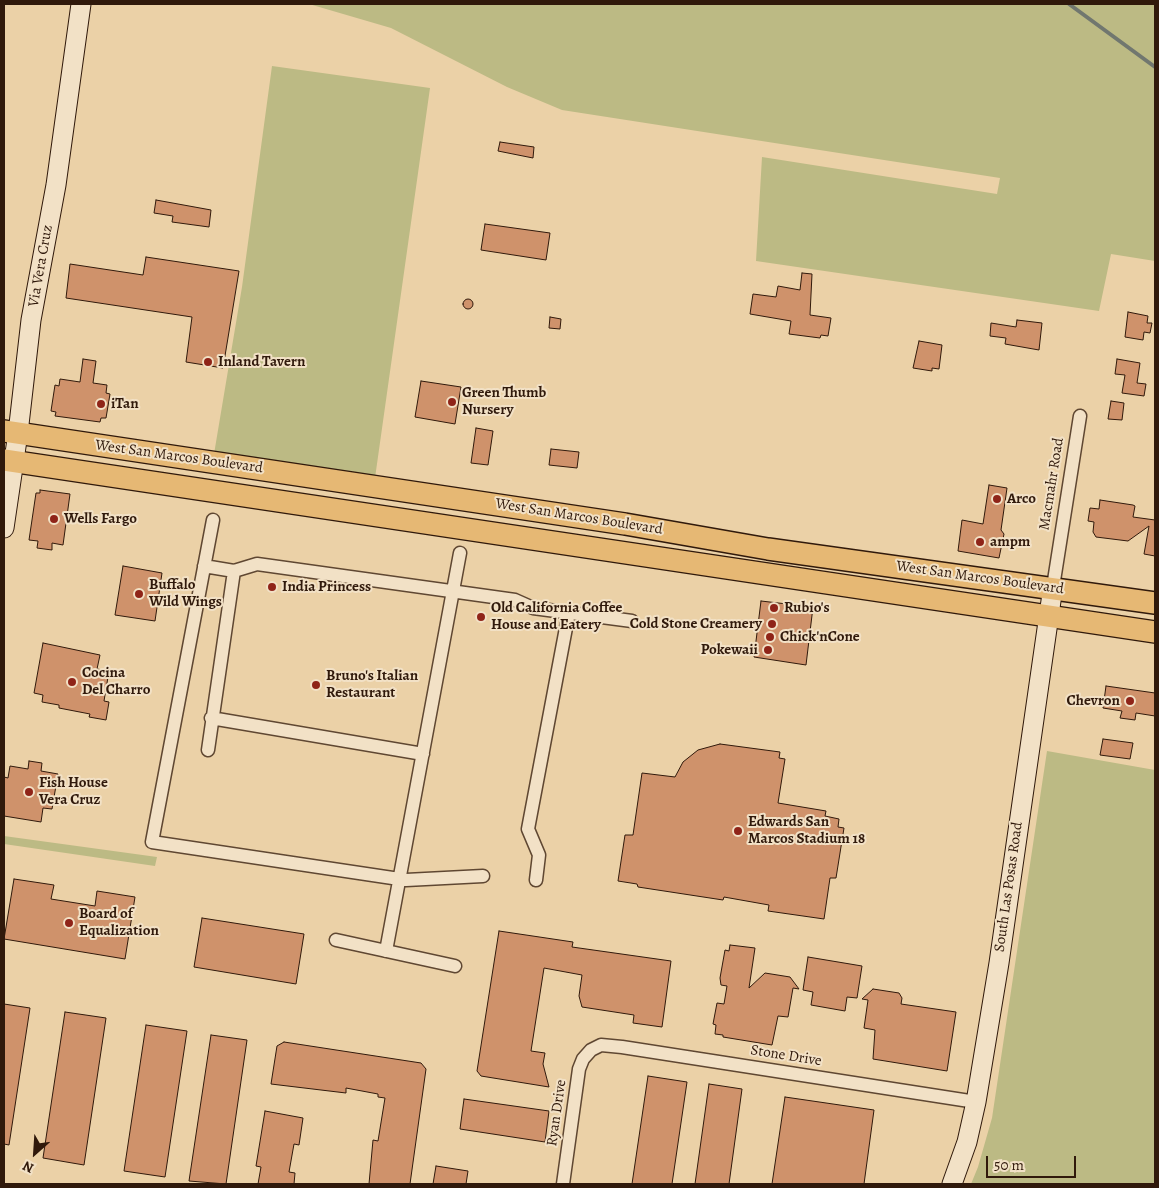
<!DOCTYPE html>
<style>
body{margin:0}
#map{position:relative;width:1159px;height:1188px;overflow:hidden;background:#ebd1a7;font-family:Alegreya,serif}
canvas{display:block}
.frame{position:absolute;inset:0;border:5px solid #30190b;pointer-events:none}
.north{position:absolute;left:10px;top:1128px;width:50px;height:50px;-webkit-text-stroke:4px #f2e1c6;paint-order:stroke;rotate:206deg;font-size:14px;font-weight:700;line-height:20px;text-align:center;color:#30190b}
.north::after{content:'';display:block;margin:auto;width:18px;height:22px;background:#30190b;clip-path:polygon(50% 0,100% 100%,50% 72%,0 100%)}
.scale{position:absolute;left:986px;top:1156px;width:90px;height:22px;box-sizing:border-box;border:2px solid #30190b;border-top:0;padding-left:6px;font-size:15px;line-height:18px;white-space:nowrap;color:#30190b;-webkit-text-stroke:4px #f2e1c6;paint-order:stroke}
</style>
<div id="map">
<canvas width="1159" height="1188"></canvas>
<div class="frame"></div>
<div class="north">N</div>
<div class="scale">50 m</div>
</div>
<script>
const c = document.querySelector('canvas').getContext('2d');
c.lineJoin = 'round';
function paint(path, color) { c.fillStyle = color; c.fill(path, 'evenodd'); }
const toPath = rows => new Path2D(rows.map(r => 'M' + r).join(''));
function trace(path, color, width, dash) { c.strokeStyle = color; c.lineWidth = width; c.lineCap = dash ? 'butt' : 'round'; c.setLineDash(dash || []); c.stroke(path); }
function write(font, color, halo, rows, align = 'center') {
  c.font = font + ' Alegreya,serif'; c.lineWidth = 4; c.setLineDash([]); c.textBaseline = 'middle'; c.strokeStyle = halo; c.fillStyle = color; for (const [text, x, y, turn = 0] of rows) {
    c.save(); c.translate(x, y); c.rotate((+turn || 0) * Math.PI / 180); c.textAlign = isNaN(turn) ? turn : align; if (halo) c.strokeText(text, 0, 0); c.fillText(text, 0, 0); c.restore();
  }
}
paint(toPath([
 [309,4,1155,4,1155,261,1111,254,1099,311,756,261,762,157,997,194,1000,178,562,110,507,87,391,28],
 [272,66,430,88,375,478,214,454,242,287],
 [1047,751,1155,770,1155,1184,971,1184,978,1167,992,1118],
 [4,836,157,857,155,866,4,844]
]), '#bcba84');
trace(toPath([
 [1069,4,1155,67]
]), '#71776f', 4);
const building = toPath([
 [500,142,534,147,533,158,498,151,500,142],
 [156,200,211,210,209,227,172,222,173,216,154,213,156,200],
 [485,224,550,233,546,260,481,250,485,224],
 [146,257,239,271,223,368,186,362,192,317,66,298,70,264,143,275,146,257],
 [802,273,812,274,810,315,831,318,828,336,821,335,820,338,789,334,791,321,750,314,753,294,776,297,778,286,800,290,802,273],
 '463 304a5 5 0 1 1 10 0a5 5 0 1 1-10 0Z',
 [1128,312,1148,316,1147,323,1152,323,1150,333,1144,332,1143,340,1125,337,1128,312],
 [550,317,561,319,560,329,549,328,550,317],
 [1017,320,1042,323,1039,350,1005,344,1006,338,990,336,991,323,1016,327,1017,320],
 [919,341,942,345,939,369,932,368,932,371,913,368,919,341],
 [83,359,96,361,93,383,107,385,106,393,110,394,106,418,101,418,100,422,55,416,56,412,51,411,55,385,59,386,60,379,80,382,83,359],
 [1117,359,1140,363,1137,383,1146,384,1144,396,1122,393,1125,375,1115,374,1117,359],
 [421,381,461,387,455,424,415,417,421,381],
 [1111,401,1124,403,1122,420,1108,419,1111,401],
 [476,428,493,431,488,465,471,463,476,428],
 [551,449,579,452,577,468,549,465,551,449],
 [989,485,1007,488,1001,530,1004,534,999,558,958,551,962,520,983,524,989,485],
 [40,490,70,494,63,545,52,543,52,550,37,548,38,541,29,540,36,493,40,493,40,490],
 [1100,500,1133,505,1135,506,1133,517,1155,520,1155,556,1144,554,1149,526,1128,541,1096,537,1093,532,1094,522,1088,521,1090,508,1099,509,1100,500],
 [123,566,162,573,155,621,115,615,123,566],
 [761,601,813,607,806,665,754,657,761,601],
 [43,643,100,655,97,669,109,671,104,701,109,702,106,720,89,717,90,714,59,708,59,705,42,702,43,695,34,693,43,643],
 [1106,686,1155,693,1155,716,1136,713,1135,720,1120,718,1122,711,1103,708,1106,686],
 [1103,739,1133,743,1130,759,1100,755,1103,739],
 [720,744,780,752,779,758,785,759,778,803,826,811,825,816,839,819,838,827,844,828,836,878,830,878,824,919,768,911,769,905,724,897,723,900,638,887,637,884,618,881,625,835,633,835,642,773,675,777,683,762,698,750,720,744],
 [29,761,42,763,41,771,58,774,52,809,43,808,41,822,4,816,4,777,8,778,10,766,28,769,29,761],
 [14,879,54,885,51,899,95,906,97,891,135,897,125,959,4,939,14,879],
 [202,918,304,934,296,984,194,967,202,918],
 [499,931,573,942,572,947,671,961,662,1027,633,1023,634,1015,582,1007,579,996,582,975,544,968,531,1051,545,1053,543,1064,549,1087,481,1076,477,1071,499,931],
 [730,945,755,948,749,988,765,973,790,977,799,989,793,988,788,1017,778,1016,772,1045,723,1037,723,1035,715,1034,716,1025,713,1024,717,1003,724,1004,727,986,721,985,720,978,725,950,729,951,730,945],
 [808,957,862,966,857,998,847,997,845,1011,811,1005,813,992,803,990,808,957],
 [873,989,899,993,902,998,901,1004,956,1012,947,1071,873,1059,875,1030,864,1028,868,1000,862,999,873,989],
 [4,1004,30,1008,9,1145,4,1144,4,1004],
 [65,1012,106,1018,84,1165,43,1158,65,1012],
 [146,1025,187,1031,165,1177,124,1171,146,1025],
 [211,1035,247,1040,226,1184,189,1181,211,1035],
 [284,1042,421,1063,426,1069,410,1184,369,1184,373,1140,378,1141,385,1098,378,1097,378,1094,346,1088,346,1093,271,1084,277,1046,284,1042],
 [648,1076,687,1082,672,1184,632,1184,648,1076],
 [709,1084,742,1089,729,1184,695,1184,709,1084],
 [785,1097,874,1110,864,1184,772,1184,785,1097],
 [464,1099,549,1111,545,1142,460,1129,464,1099],
 [265,1111,303,1118,299,1145,294,1144,289,1172,295,1173,294,1184,258,1184,261,1167,256,1166,265,1111],
 [436,1166,468,1171,466,1184,433,1184,436,1166]
]);
paint(building, '#cf926b');
trace(building, '#30190b', 1);
const street = toPath([
 [213,520,152,842,406,880,483,876],
 [204,566,234,571,257,564,515,600,533,608,632,621],
 [1053,587,1080,416],
 [211,718,423,754],
 [208,750,234,571],
 [536,880,539,855,528,829,569,612],
 [336,940,455,966],
 [386,951,460,553],
 [563,1184,579,1069,583,1059,591,1050,601,1045,622,1047,976,1102]
]);
const secondary = toPath([
 [4,528,18,433,31,320,56,185,81,4],
 [952,1184,967,1142,976,1102,999,963,1053,587]
]);
const primary = toPath([
 [4,431,625,524,768,549,1155,603],
 [4,460,1155,632]
]);
trace(street, '#5f4732', 15);
trace(secondary, '#30190b', 21);
trace(primary, '#30190b', 24);
trace(street, '#f2e1c6', 12);
trace(secondary, '#f2e1c6', 19);
trace(primary, '#e6b874', 21);
for (const [x, y, r, color] of [
 [208,362,5,"#8f2418"],
 [452,402,5,"#8f2418"],
 [101,404,5,"#8f2418"],
 [997,499,5,"#8f2418"],
 [54,519,5,"#8f2418"],
 [980,542,5,"#8f2418"],
 [272,587,5,"#8f2418"],
 [139,594,5,"#8f2418"],
 [774,608,5,"#8f2418"],
 [481,617,5,"#8f2418"],
 [772,624,5,"#8f2418"],
 [770,637,5,"#8f2418"],
 [768,650,5,"#8f2418"],
 [72,682,5,"#8f2418"],
 [316,685,5,"#8f2418"],
 [1130,701,5,"#8f2418"],
 [29,792,5,"#8f2418"],
 [738,831,5,"#8f2418"],
 [69,923,5,"#8f2418"]
]) { const dot = new Path2D(); dot.arc(x, y, r, 0, 2 * Math.PI); c.fillStyle = color; c.fill(dot); trace(dot, '#f2e1c6', 2); }
write('15px', '#30190b', '#f2e1c6', [
 ["Via Vera Cruz",41,266,-80],
 ["West San Marcos Boulevard",179,457,8],
 ["Macmahr Road",1052,484,-81],
 ["West San Marcos Boulevard",579,517,9],
 ["West San Marcos Boulevard",980,578,8],
 ["South Las Posas Road",1009,887,-82],
 ["Stone Drive",786,1056,9],
 ["Ryan Drive",557,1113,-82]
]);
write('bold 15px', '#30190b', '#f2e1c6', [
 ["Inland Tavern",218,362],
 ["Green Thumb",462,393],
 ["Nursery",462,410],
 ["iTan",111,404],
 ["Arco",1007,499],
 ["Wells Fargo",64,519],
 ["ampm",990,542],
 ["Buffalo",149,585],
 ["Wild Wings",149,602],
 ["India Princess",282,587],
 ["Old California Coffee",491,608],
 ["House and Eatery",491,625],
 ["Rubio's",784,608],
 ["Cold Stone Creamery",762,624,"right"],
 ["Chick'nCone",780,637],
 ["Pokewaii",758,650,"right"],
 ["Cocina",82,673],
 ["Del Charro",82,690],
 ["Bruno's Italian",326,676],
 ["Restaurant",326,693],
 ["Chevron",1120,701,"right"],
 ["Fish House",39,783],
 ["Vera Cruz",39,800],
 ["Edwards San",748,822],
 ["Marcos Stadium 18",748,839],
 ["Board of",79,914],
 ["Equalization",79,931]
], 'left');
</script>
